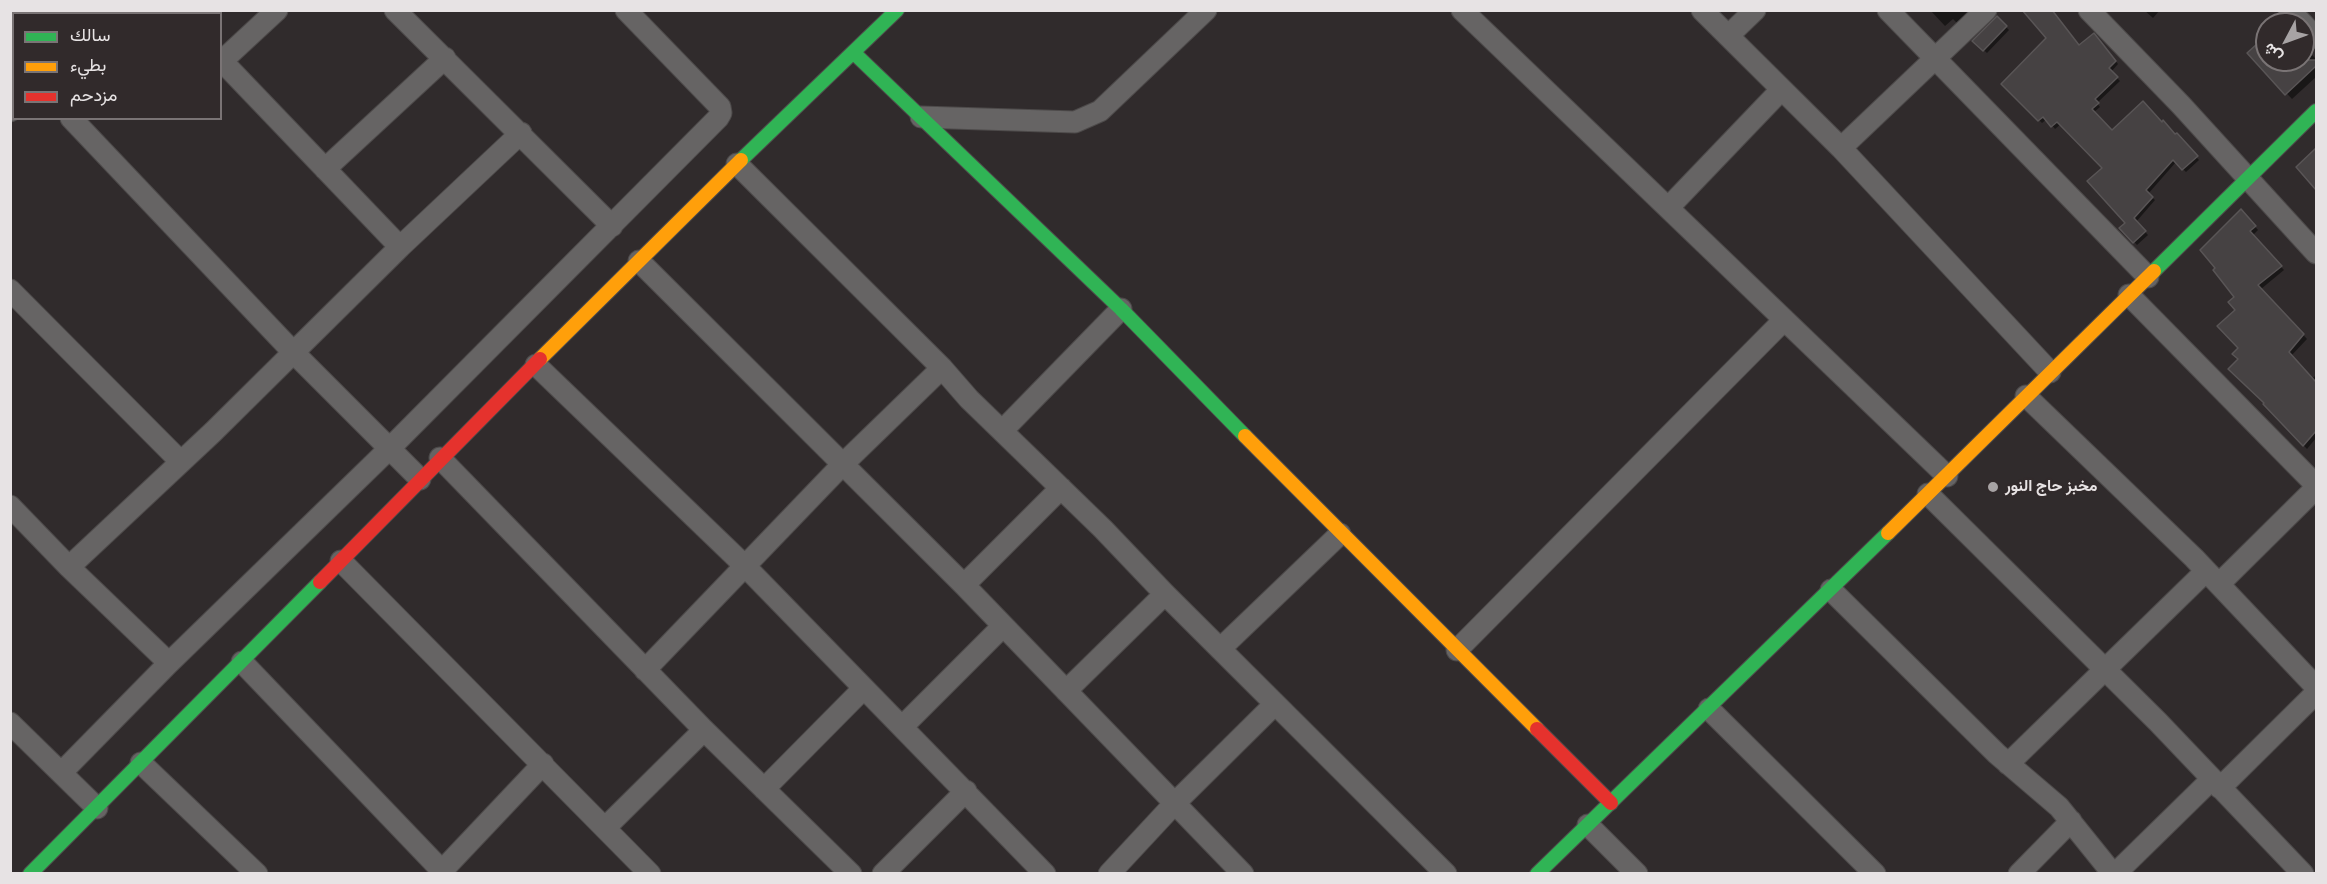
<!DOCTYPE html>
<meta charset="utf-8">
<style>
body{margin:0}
#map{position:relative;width:2327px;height:884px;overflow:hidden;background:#302b2c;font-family:"Roboto Condensed",Vazirmatn,sans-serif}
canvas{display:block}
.frame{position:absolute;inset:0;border:12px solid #e7e3e4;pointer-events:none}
.legend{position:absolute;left:12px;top:12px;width:210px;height:108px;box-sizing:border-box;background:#312a2b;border:2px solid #7a7475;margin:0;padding:8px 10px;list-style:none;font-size:18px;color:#e7e3e4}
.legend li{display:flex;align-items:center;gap:12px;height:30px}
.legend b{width:30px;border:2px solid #7a7475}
.north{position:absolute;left:2255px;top:12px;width:60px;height:60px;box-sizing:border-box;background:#312a2b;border:2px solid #7a7475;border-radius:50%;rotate:229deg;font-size:16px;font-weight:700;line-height:24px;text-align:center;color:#e7e3e4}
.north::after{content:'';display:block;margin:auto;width:21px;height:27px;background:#a7a3a4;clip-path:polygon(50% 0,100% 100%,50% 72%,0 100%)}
</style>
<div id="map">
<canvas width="2327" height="884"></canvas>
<div class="frame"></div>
<ul class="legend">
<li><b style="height:8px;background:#30b455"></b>سالك</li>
<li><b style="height:8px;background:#ff9f0a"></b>بطيء</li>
<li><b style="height:8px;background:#e5322d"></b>مزدحم</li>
</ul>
<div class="north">ش</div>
</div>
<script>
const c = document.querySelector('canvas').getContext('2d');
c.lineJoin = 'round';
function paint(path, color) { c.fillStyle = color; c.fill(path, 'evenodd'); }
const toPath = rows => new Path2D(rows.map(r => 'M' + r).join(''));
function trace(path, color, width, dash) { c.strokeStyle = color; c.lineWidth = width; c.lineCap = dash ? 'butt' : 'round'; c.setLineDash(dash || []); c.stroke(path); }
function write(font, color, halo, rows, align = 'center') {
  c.font = font + ' "Roboto Condensed",Vazirmatn,sans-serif'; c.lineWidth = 4.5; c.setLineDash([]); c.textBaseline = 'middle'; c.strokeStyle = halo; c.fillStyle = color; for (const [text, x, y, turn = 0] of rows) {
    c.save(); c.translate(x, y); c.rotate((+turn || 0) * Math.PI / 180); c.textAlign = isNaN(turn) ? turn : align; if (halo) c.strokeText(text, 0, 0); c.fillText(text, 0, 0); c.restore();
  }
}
paint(toPath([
 [1930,10,1973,10,1958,24,1953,19,1945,26],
 [2037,10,2057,10,2053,14,2079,47,2097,38,2118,64,2111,72,2120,81,2097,103,2100,107,2094,112,2112,132,2175,136,2199,160,2186,172,2176,162,2148,194,2155,200,2136,222,2148,235,2137,245,2121,228,2127,223,2104,169,2061,124,2055,129,2047,119,2042,123,2003,84,2048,38],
 [2144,10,2160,10,2153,18],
 [1997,18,2009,30,1987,53,1974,41],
 [2267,41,2267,60,2303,60,2303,52,2306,49,2316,59,2316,77,2292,99,2249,53],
 [2316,150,2316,188,2298,167],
 [2241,211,2258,230,2252,236,2284,270,2261,289,2307,339,2291,356,2312,379,2316,375,2316,438,2307,449,2265,404,2240,359,2236,297]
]), '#0007');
const building = toPath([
 [2022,10,2052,10,2079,45,2094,33,2116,61,2109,68,2118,77,2095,99,2099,103,2092,109,2112,130,2143,101,2162,122,2163,120,2175,134,2177,133,2198,156,2182,170,2173,160,2146,190,2153,197,2134,218,2146,231,2133,243,2119,228,2125,223,2087,181,2102,168,2057,122,2051,127,2043,117,2038,121,2001,84,2046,38,2022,10],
 [1997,16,2007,26,1983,51,1972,41,1997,16],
 [2267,35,2267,60,2316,60,2316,66,2285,95,2247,53,2267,35],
 [2316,148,2316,190,2296,167,2316,148],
 [2241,209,2256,226,2250,231,2282,266,2258,285,2304,334,2289,352,2316,382,2316,431,2303,446,2263,404,2264,403,2228,369,2238,359,2232,354,2238,348,2217,326,2235,310,2228,302,2234,297,2213,270,2215,268,2200,250,2241,209]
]);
paint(building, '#464243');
trace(building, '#595556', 1.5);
const street = toPath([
 [172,10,175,14],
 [395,10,612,226],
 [1462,10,1947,476],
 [1702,10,1841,148,2050,372],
 [1888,10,2148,277],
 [2089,10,2181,105,2316,253],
 [2289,10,2303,24],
 [111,14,115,10],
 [2303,24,2316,38],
 [1728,36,1755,10],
 [10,53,14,56],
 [220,59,400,247],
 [222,61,277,10],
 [10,111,14,108],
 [921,117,1075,122,1100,111,1206,10],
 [71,118,294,353,420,479],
 [1841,148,1986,10],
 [737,164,942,368,969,399,1103,529,1165,594,1446,874],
 [325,169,445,58],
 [1668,208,1781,90],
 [639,261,964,585,1243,874],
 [10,290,181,462],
 [2129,295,2316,485],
 [536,365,744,565,1045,874],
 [2026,396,2194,558,2316,687],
 [1002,431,1121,309],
 [440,458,704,730,851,874],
 [1928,494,2158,722,2303,874],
 [10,506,69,567,169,663],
 [341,561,650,874],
 [69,567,213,432,400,247,521,133],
 [2219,584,2316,488],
 [964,585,1061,488],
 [1831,590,1997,754,2059,807,2113,874],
 [1220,649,1340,534],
 [1457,650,1784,320],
 [242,662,445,874],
 [645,670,842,465,942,368],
 [1066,691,1165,594],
 [1709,709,1875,874],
 [10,723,97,808],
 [902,727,1003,626],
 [141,763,257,874],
 [2008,764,2206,571],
 [62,772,169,663,390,448,718,118,721,113,720,107,626,10],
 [2220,788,2316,693],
 [764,789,863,689],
 [1588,825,1637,874],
 [606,827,704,730],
 [439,874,543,764],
 [883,874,966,791],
 [1109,874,1175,803,1275,704],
 [2019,874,2071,821],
 [2115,874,2212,779]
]);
const fast = toPath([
 [854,53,1121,309,1245,436],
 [741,160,897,10],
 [2154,271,2316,111],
 [30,874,320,582],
 [1537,874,1888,533]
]);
const slow = toPath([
 [540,359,741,160],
 [1245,436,1537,729],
 [1888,533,2154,271]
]);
const jam = toPath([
 [320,582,540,359],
 [1537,729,1611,803]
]);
trace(street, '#4d4a4a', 23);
trace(fast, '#4d4a4a', 16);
trace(slow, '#4d4a4a', 16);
trace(jam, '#4d4a4a', 16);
trace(street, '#666464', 21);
trace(fast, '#30b455', 14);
trace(slow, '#ff9f0a', 14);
trace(jam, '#e5322d', 14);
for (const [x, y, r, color] of [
 [1993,487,6,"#a7a3a4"]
]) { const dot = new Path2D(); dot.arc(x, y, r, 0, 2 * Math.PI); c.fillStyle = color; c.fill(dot); trace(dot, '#312a2b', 2); }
write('bold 16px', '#e7e3e4', '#312a2b', [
 ["مخبز حاج النور",2005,487]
], 'left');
</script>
